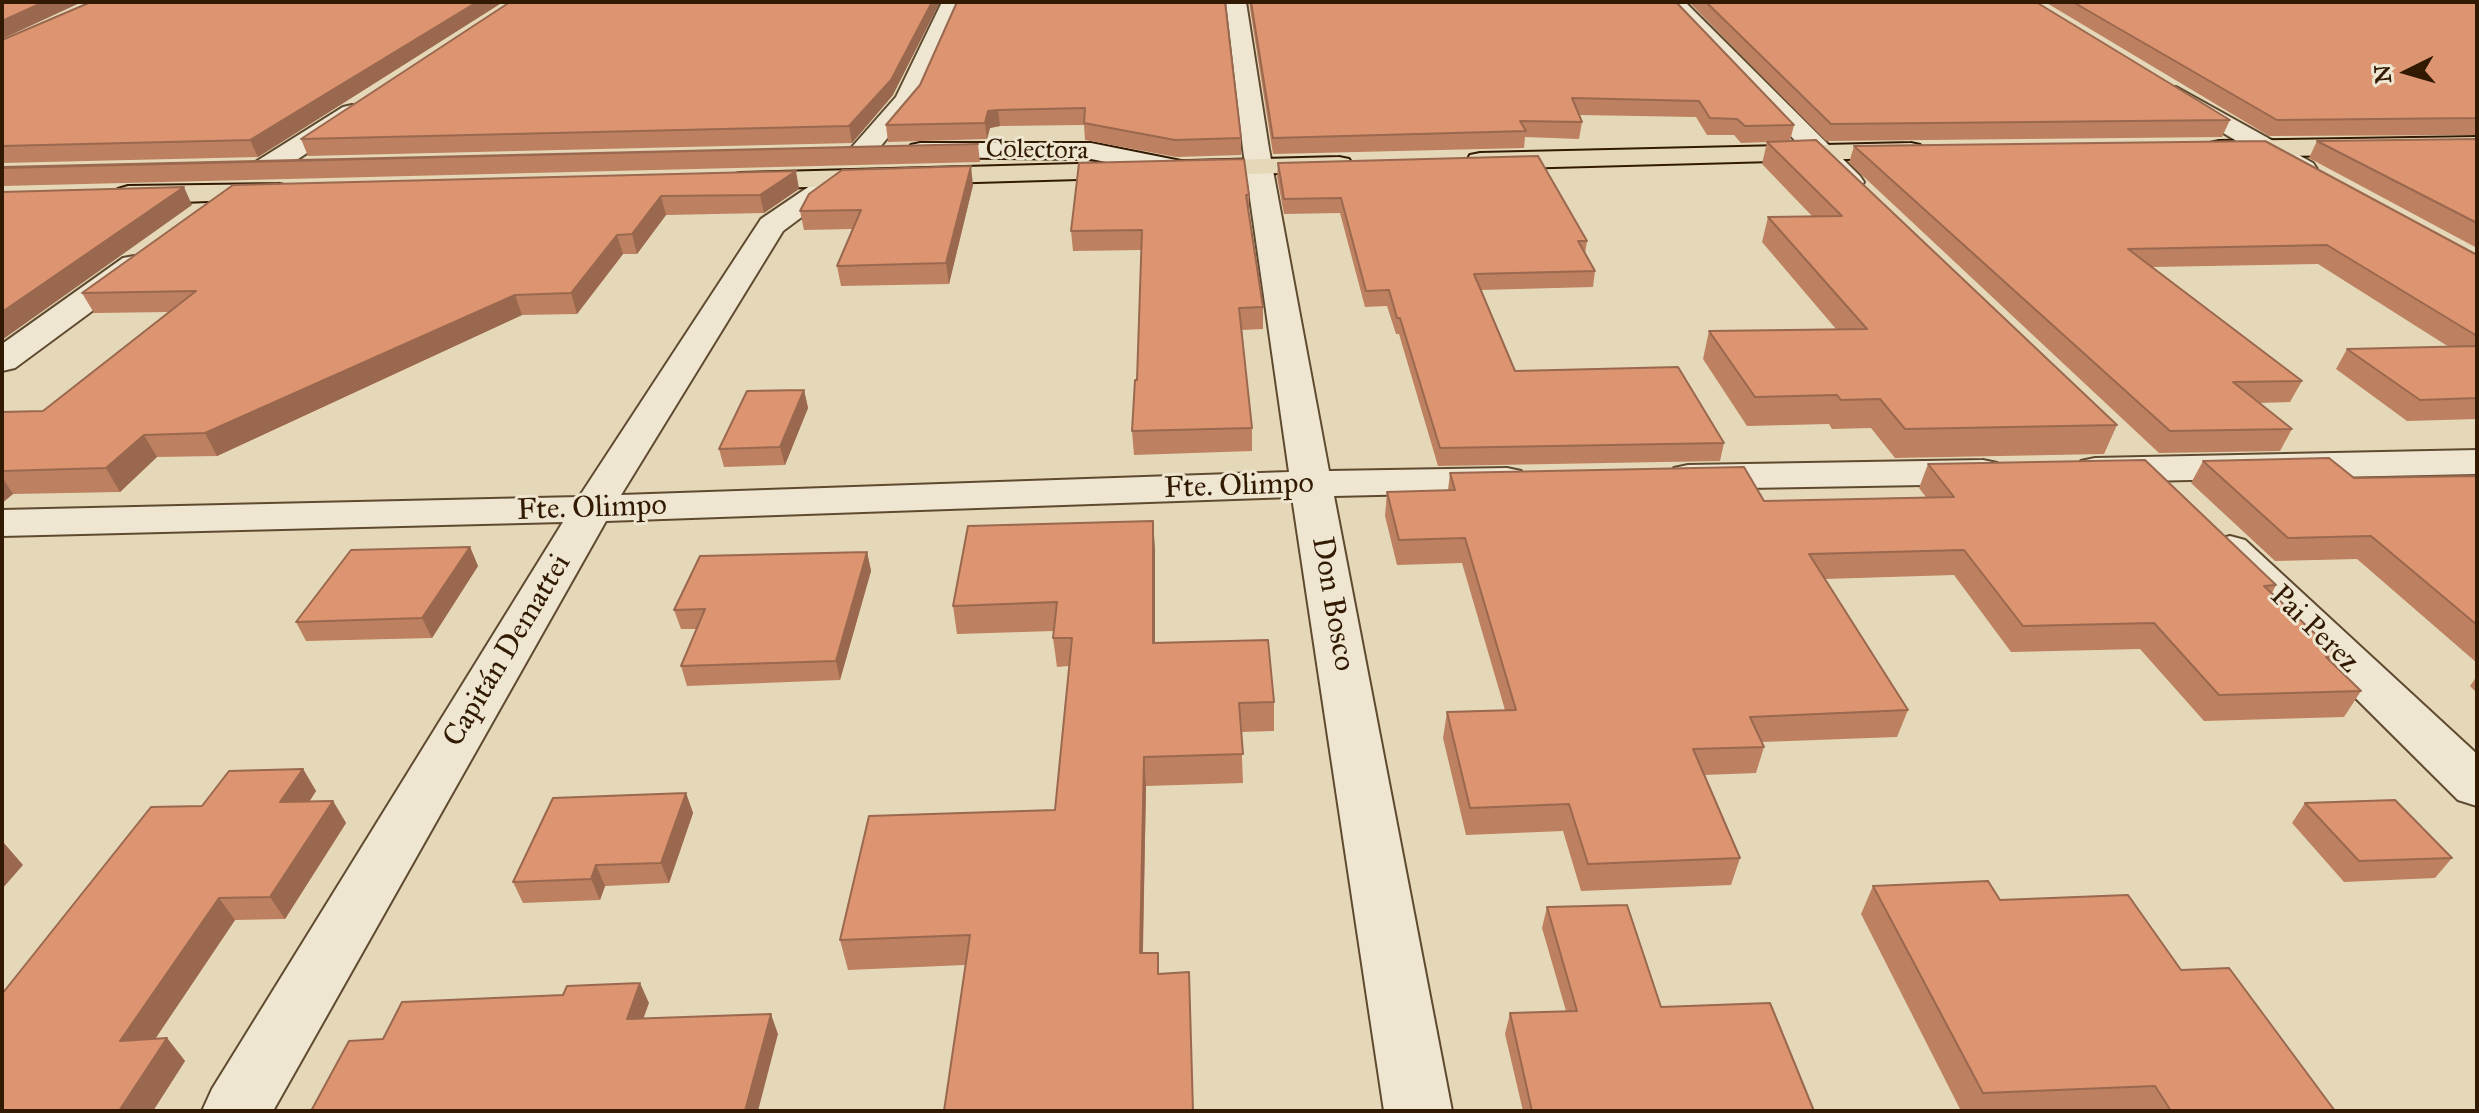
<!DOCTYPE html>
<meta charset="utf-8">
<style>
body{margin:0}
#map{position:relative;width:2479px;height:1113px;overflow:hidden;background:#e5d8b8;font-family:"IM FELL Great Primer",serif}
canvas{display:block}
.frame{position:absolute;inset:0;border:4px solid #321a02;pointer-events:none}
.north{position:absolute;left:2367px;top:32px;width:80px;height:80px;-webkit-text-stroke:6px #eee6d1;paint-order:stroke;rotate:265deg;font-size:22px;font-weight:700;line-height:32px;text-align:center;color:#321a02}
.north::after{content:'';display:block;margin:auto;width:28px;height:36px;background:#321a02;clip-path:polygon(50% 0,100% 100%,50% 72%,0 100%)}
</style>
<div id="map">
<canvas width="2479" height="1113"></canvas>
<div class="frame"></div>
<div class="north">N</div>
</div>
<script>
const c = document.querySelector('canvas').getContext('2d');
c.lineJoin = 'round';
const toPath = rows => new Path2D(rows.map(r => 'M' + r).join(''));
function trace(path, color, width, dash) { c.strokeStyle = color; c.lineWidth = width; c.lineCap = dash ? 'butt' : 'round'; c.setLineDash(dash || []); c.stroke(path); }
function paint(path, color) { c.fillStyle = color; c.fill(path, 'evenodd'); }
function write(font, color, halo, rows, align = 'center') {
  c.font = font + ' "IM FELL Great Primer",serif'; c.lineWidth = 6; c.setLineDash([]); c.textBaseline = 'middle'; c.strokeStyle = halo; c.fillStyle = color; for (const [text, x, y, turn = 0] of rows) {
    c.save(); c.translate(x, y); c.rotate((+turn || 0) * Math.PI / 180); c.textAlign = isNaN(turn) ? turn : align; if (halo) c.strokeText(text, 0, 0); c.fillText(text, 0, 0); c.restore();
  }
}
const minor = toPath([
 [942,2,962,2,919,100,870,159,852,159,848,153,852,147,896,97,942,2],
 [1226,2,1246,2,1269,149,1329,471,1507,468,1521,471,1527,480,1521,489,1507,492,1334,496,1452,1111,1384,1111,1292,497,606,521,273,1111,202,1111,212,1089,563,522,2,536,2,510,579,497,761,219,829,173,839,171,849,173,853,179,783,231,621,495,1289,472,1243,149,1226,2],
 [1664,2,1685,2,1860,176,1864,182,1860,188,1850,190,1840,188,1664,2],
 [2176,87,2313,163,2317,169,2313,175,2303,177,2293,175,2167,99,2164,94,2167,89,2176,87],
 [352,105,361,107,364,112,361,117,277,173,257,173,253,167,257,161,343,107,352,105],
 [134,256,145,258,150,265,145,272,15,368,2,371,2,344,123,258,134,256],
 [2477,450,2477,474,2095,482,2081,479,2075,470,2081,461,2095,458,2477,450],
 [1983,460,1997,463,2003,472,1997,481,1983,484,1688,489,1674,486,1668,477,1674,468,1688,465,1983,460],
 [2230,536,2245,540,2477,754,2477,806,2458,800,2215,558,2208,549,2215,540,2230,536]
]);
const secondary = toPath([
 [920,143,1091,143,1191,163,1195,169,1191,175,1181,177,1091,159,911,157,907,151,911,145,920,143]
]);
const trunk = toPath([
 [2477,137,2477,153,2219,157,2210,155,2206,149,2210,143,2219,141,2477,137],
 [1911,143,1920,145,1924,151,1920,157,1480,169,1470,167,1467,161,1470,155,1480,153,1911,143],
 [1339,157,1349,159,1353,165,1349,171,740,189,730,187,726,181,730,175,740,173,1339,157],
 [279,184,289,186,293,192,289,198,128,204,118,201,114,195,118,189,128,186,279,184]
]);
trace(minor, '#5f4a30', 4);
trace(secondary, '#321a02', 4);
trace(trunk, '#321a02', 4);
paint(minor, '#eee6d1');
paint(secondary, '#eee6d1');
paint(trunk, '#e5d8b8');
paint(toPath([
 [503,2,258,157,2,163,2,40],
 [957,2,1241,138,1241,155,1176,157,1085,140,1084,125,1000,126,990,128,987,139,888,142,886,125,920,85],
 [1249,2,1676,2,1794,125,1790,141,2117,425,2104,454,1895,458,1871,428,1832,429,1829,424,1747,426,1703,359,1709,331,1836,329,1762,242,1768,217,1812,216,1762,164,1767,142,1741,143,1734,135,1707,135,1696,117,1579,115,1582,122,1579,139,1525,137,1524,148,1273,154],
 [1689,2,2036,2,2230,120,2222,137,1826,141],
 [2045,2,2477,2,2477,135,2269,136],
 [893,95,852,143,308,156,301,139],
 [2477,139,2477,248,2309,158,2317,141],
 [978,144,980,162,2,186,2,167],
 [1854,146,2477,255,2477,419,2407,421,2336,369,2347,349,2449,347,2318,264,2153,267,2302,381,2290,402,2259,403,2292,429,2280,451,2159,453,1849,163],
 [1278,163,1587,241,1585,254,1595,271,1593,287,1480,290,1515,371,1724,443,1720,461,1438,466,1399,334,1396,334,1387,306,1365,307,1340,213,1284,214,1277,177],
 [233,185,799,189,764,213,666,215,637,254,623,254,577,314,522,315,217,456,157,457,120,492,13,494,2,503,2,412,43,411,169,312,94,313,82,293],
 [973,185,949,284,841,286,837,266,852,229,804,230,800,211],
 [1249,195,1249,215,1263,307,1263,329,1242,330,1252,428,1252,451,1134,455,1132,431,1137,380,1141,250,1073,251,1071,231],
 [804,390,808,408,785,465,724,467,719,449],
 [2203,461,2354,478,2477,476,2477,663,2357,559,2275,561,2191,483],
 [1928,464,2276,585,2272,593,2340,657,2334,665,2361,691,2344,717,2204,721,2140,649,2011,652,1954,575,1825,579,1908,710,1897,737,1762,742,1764,747,1756,773,1704,775,1740,858,1731,885,1581,891,1563,831,1466,835,1443,738,1447,712,1505,710,1462,563,1397,565,1385,516,1387,492,1448,490,1450,473,1764,501,1926,497,1919,488],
 [470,547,478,566,432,638,306,641,296,622],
 [1155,548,1155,643,1274,702,1274,731,1241,732,1243,783,1146,786,1143,953,1158,953,1159,974,1193,1111,965,965,848,970,840,940,1055,810,1069,666,1057,667,1053,638,1054,631,957,634,953,606],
 [867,552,871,571,840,680,687,686,681,666,697,629,681,629,674,610],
 [2477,676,2477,693,2470,686],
 [303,769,316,791,309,802,333,801,346,823,285,919,235,920,155,1039,167,1038,185,1061,153,1111,2,1111,202,806],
 [686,793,693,813,669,883,605,886,600,900,523,903,513,882],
 [2305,803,2452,858,2435,878,2344,882,2292,823],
 [1873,886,2000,900,2181,970,2335,1111,1961,1111,1861,914],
 [1547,907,1661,1007,1814,1111,1523,1111,1505,1034,1510,1013,1566,1011,1542,928]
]), '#bd8060');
paint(toPath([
 [44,2,82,2,2,39,2,21],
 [477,2,503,2,258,157,250,140],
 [932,2,940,2,893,95,852,143,849,126],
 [998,110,1000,126,990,128,987,139,985,123,988,111],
 [971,166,973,185,949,284,946,263],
 [796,171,799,189,764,213,760,195],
 [184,187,192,205,2,340,2,312],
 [661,196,666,215,637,254,632,234],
 [617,235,623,254,577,314,571,293],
 [515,295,522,315,217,456,205,433],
 [804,390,808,408,785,465,780,447],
 [144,435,157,457,120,492,106,468],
 [2,477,13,494,2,503],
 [1153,521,1155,548,1155,672,1153,643],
 [470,547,478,566,432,638,422,618],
 [867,552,871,571,840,680,836,661],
 [1144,757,1146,786,1142,983,1140,953],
 [303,769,316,791,294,825,280,802],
 [686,793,693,813,669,883,661,863],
 [333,801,346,823,285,919,270,897],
 [4,843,23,865,2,889,2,845],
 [596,865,605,886,600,900,591,879],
 [219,898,235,920,139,1063,120,1041],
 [640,983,649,1003,636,1039,627,1019],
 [771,1014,778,1034,758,1111,745,1111],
 [167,1038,185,1061,153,1111,119,1111]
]), '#9a684e');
const building = toPath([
 [2,2,44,2,2,21,2,2],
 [91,2,477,2,250,140,2,146,2,40,91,2],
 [510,2,932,2,891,80,849,126,301,139,510,2],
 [957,2,1225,2,1241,138,1175,140,1084,123,1085,108,998,110,988,111,985,123,886,125,920,85,957,2],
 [1251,2,1676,2,1794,125,1745,126,1737,119,1710,118,1699,101,1572,98,1582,122,1520,121,1526,131,1273,138,1251,2],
 [1706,2,2036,2,2230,120,1831,124,1706,2],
 [2073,2,2477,2,2477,118,2277,120,2073,2],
 [2477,139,2477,223,2317,141,2477,139],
 [1816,140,2117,425,1905,429,1880,399,1841,400,1837,395,1755,397,1709,331,1867,329,1768,217,1842,216,1767,142,1816,140],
 [2265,141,2477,255,2477,336,2327,245,2128,249,2302,381,2233,382,2292,429,2170,431,1854,146,2265,141],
 [978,144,2,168,2,167,978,144],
 [1538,156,1587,241,1578,241,1595,271,1474,274,1515,371,1678,367,1724,443,1440,448,1400,318,1397,318,1389,290,1366,291,1341,198,1284,199,1278,163,1538,156],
 [1244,159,1249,195,1246,195,1263,307,1239,308,1252,428,1132,431,1135,380,1137,380,1142,230,1071,231,1079,163,1244,159],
 [971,166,946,263,837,266,861,210,800,211,809,194,842,170,971,166],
 [796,171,760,195,661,196,632,234,617,235,571,293,515,295,205,433,144,435,106,468,2,471,2,412,43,411,196,291,82,293,233,185,796,171],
 [184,187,2,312,2,192,184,187],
 [2477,346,2477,398,2420,400,2347,349,2477,346],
 [804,390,780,447,719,449,747,391,804,390],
 [2329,458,2354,478,2477,476,2477,625,2371,536,2288,538,2203,461,2329,458],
 [2145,460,2276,585,2264,586,2340,657,2326,657,2361,691,2219,695,2154,623,2023,626,1964,550,1809,554,1908,710,1750,717,1764,747,1693,749,1740,858,1588,864,1569,804,1470,808,1447,712,1516,710,1465,538,1399,540,1387,492,1455,490,1450,473,1744,467,1764,501,1954,497,1928,464,2145,460],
 [1153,521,1153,643,1268,640,1274,702,1239,703,1243,754,1144,757,1140,953,1158,953,1158,974,1189,972,1193,1111,944,1111,970,935,840,940,869,816,1055,810,1072,638,1053,638,1057,602,953,606,968,526,1153,521],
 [470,547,422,618,296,622,351,550,470,547],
 [867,552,836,661,681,666,705,609,674,610,700,556,867,552],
 [303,769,280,802,333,801,270,897,219,898,120,1041,167,1038,119,1111,2,1111,2,994,151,807,202,806,229,771,303,769],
 [686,793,661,863,596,865,591,879,513,882,553,798,686,793],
 [2395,800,2452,858,2359,861,2305,803,2395,800],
 [1988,881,2000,900,2128,895,2181,970,2229,968,2335,1111,2171,1111,2155,1086,1983,1093,1873,886,1988,881],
 [1627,905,1661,1007,1770,1003,1814,1111,1532,1111,1510,1013,1577,1011,1547,907,1627,905],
 [640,983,627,1019,771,1014,745,1111,311,1111,349,1041,383,1039,402,1002,563,995,567,986,640,983]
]);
paint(building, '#dc9570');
trace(building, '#9a684e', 2);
write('26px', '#321a02', '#eee6d1', [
 ["Colectora",1037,151,1]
]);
write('30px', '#321a02', '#eee6d1', [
 ["Fte. Olimpo",1239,487,-2],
 ["Fte. Olimpo",592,509,-2],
 ["Don Bosco",1332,604,80],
 ["Pai Perez",2314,630,44],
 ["Capitán Demattei",508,651,-59]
]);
</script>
